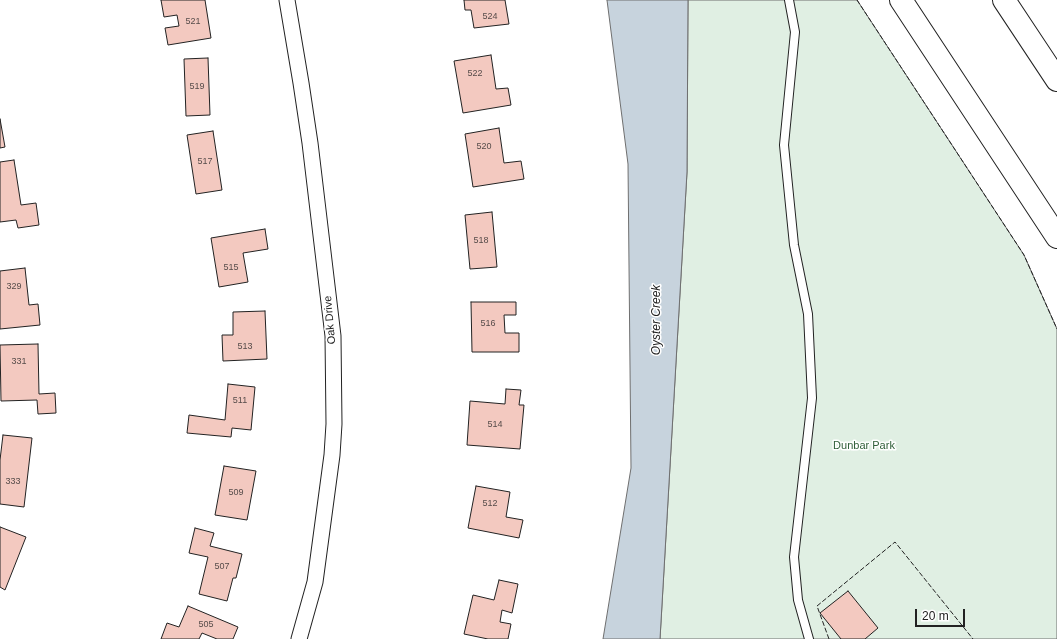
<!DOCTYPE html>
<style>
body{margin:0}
#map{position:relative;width:1057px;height:639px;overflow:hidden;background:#fff;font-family:Helvetica,sans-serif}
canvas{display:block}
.scale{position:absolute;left:915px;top:609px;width:50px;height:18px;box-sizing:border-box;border:2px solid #222;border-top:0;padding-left:5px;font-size:12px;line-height:14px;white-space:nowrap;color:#222;-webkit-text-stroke:3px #fff;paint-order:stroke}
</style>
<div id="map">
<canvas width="1057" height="639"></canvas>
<div class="scale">20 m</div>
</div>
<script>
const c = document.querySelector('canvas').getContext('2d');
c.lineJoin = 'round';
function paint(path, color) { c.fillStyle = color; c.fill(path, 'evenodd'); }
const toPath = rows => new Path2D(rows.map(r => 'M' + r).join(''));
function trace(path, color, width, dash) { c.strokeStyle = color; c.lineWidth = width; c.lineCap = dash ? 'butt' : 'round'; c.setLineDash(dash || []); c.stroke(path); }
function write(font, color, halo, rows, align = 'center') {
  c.font = font + ' Helvetica,sans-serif'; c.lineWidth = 3; c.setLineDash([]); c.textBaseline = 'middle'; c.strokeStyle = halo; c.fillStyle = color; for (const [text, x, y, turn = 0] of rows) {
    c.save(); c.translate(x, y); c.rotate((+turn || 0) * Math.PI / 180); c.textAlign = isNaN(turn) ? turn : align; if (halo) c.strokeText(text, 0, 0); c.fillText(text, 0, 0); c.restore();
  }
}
const green = toPath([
 [688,0,857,0,1024,255,1057,329,1057,639,660,639,687,172,688,0]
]);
paint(green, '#e0efe3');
trace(green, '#6f6f6f', 1);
const water = toPath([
 [607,0,688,0,687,172,660,639,603,639,631,468,628,164,607,0]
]);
paint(water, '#c7d3dd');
trace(water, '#6f6f6f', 1);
const building = toPath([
 [161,0,205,0,211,38,168,45,165,28,179,26,177,15,164,17,161,0],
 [464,0,505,0,509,24,474,28,471,10,465,10,464,0],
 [491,55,496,89,508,88,511,105,463,113,454,61,491,55],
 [208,58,210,115,186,116,184,59,208,58],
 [0,119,5,147,0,148,0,119],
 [499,128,504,163,521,161,524,179,473,187,465,134,499,128],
 [213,131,222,190,196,194,187,135,213,131],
 [14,160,21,205,36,203,39,225,18,228,16,220,0,222,0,162,14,160],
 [492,212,497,267,470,269,465,215,492,212],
 [265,229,268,249,243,253,248,282,219,287,211,238,265,229],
 [25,268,29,305,38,304,40,325,0,329,0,271,25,268],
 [471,302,516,302,516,315,504,315,505,333,519,333,519,352,472,352,471,302],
 [265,311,267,359,223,361,222,335,233,335,233,312,265,311],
 [38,344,39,394,55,393,56,413,38,414,37,400,1,401,0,345,38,344],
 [228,384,255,387,251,430,232,428,231,437,187,433,189,415,225,420,228,384],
 [506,389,521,390,519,405,524,405,520,449,467,445,470,401,505,404,506,389],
 [3,435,32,438,24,507,0,504,0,460,3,435],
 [224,466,256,471,247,520,215,515,224,466],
 [476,486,510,492,506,517,523,520,519,538,468,528,476,486],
 [0,527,26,537,5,590,0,587,0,527],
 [195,528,214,533,210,546,242,554,236,578,233,578,227,601,199,594,208,557,189,553,195,528],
 [499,580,518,584,512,613,502,610,500,622,511,624,508,639,488,639,464,634,473,595,494,600,499,580],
 [848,591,878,628,865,639,841,639,820,613,848,591],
 [188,606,238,627,233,639,217,639,202,633,199,639,161,639,167,623,179,627,188,606]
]);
paint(building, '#f3c9c0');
trace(building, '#222', 1);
const lane = toPath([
 [789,0,795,32,784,145,794,245,808,314,812,398,794,557,798,600,809,639]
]);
const street = toPath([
 [287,0,301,83,310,143,333,336,334,424,332,455,315,582,299,639]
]);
const highway = toPath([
 [901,0,1057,237],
 [1004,0,1057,80]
]);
trace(lane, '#222', 10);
trace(street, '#222', 17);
trace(highway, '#222', 24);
trace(lane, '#fff', 8);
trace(street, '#fff', 15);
trace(highway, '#fff', 22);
trace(toPath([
 [857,0,1024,255,1057,329],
 [829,639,817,606,895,542,973,639]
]), '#222', 1, [5, 2]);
write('9px', '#564c4a', null, [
 ["524",490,17],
 ["521",193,22],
 ["522",475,74],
 ["519",197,87],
 ["520",484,147],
 ["517",205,162],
 ["518",481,241],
 ["515",231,268],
 ["329",14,287],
 ["516",488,324],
 ["513",245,347],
 ["331",19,362],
 ["511",240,401],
 ["514",495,425],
 ["333",13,482],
 ["509",236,493],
 ["512",490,504],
 ["507",222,567],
 ["505",206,625]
]);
write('11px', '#222', '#fff', [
 ["Oak Drive",330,320,-95]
]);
write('11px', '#2f5e38', '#fff', [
 ["Dunbar Park",864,446]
]);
write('italic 12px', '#222', '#fff', [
 ["Oyster Creek",657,320,-90]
]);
</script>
